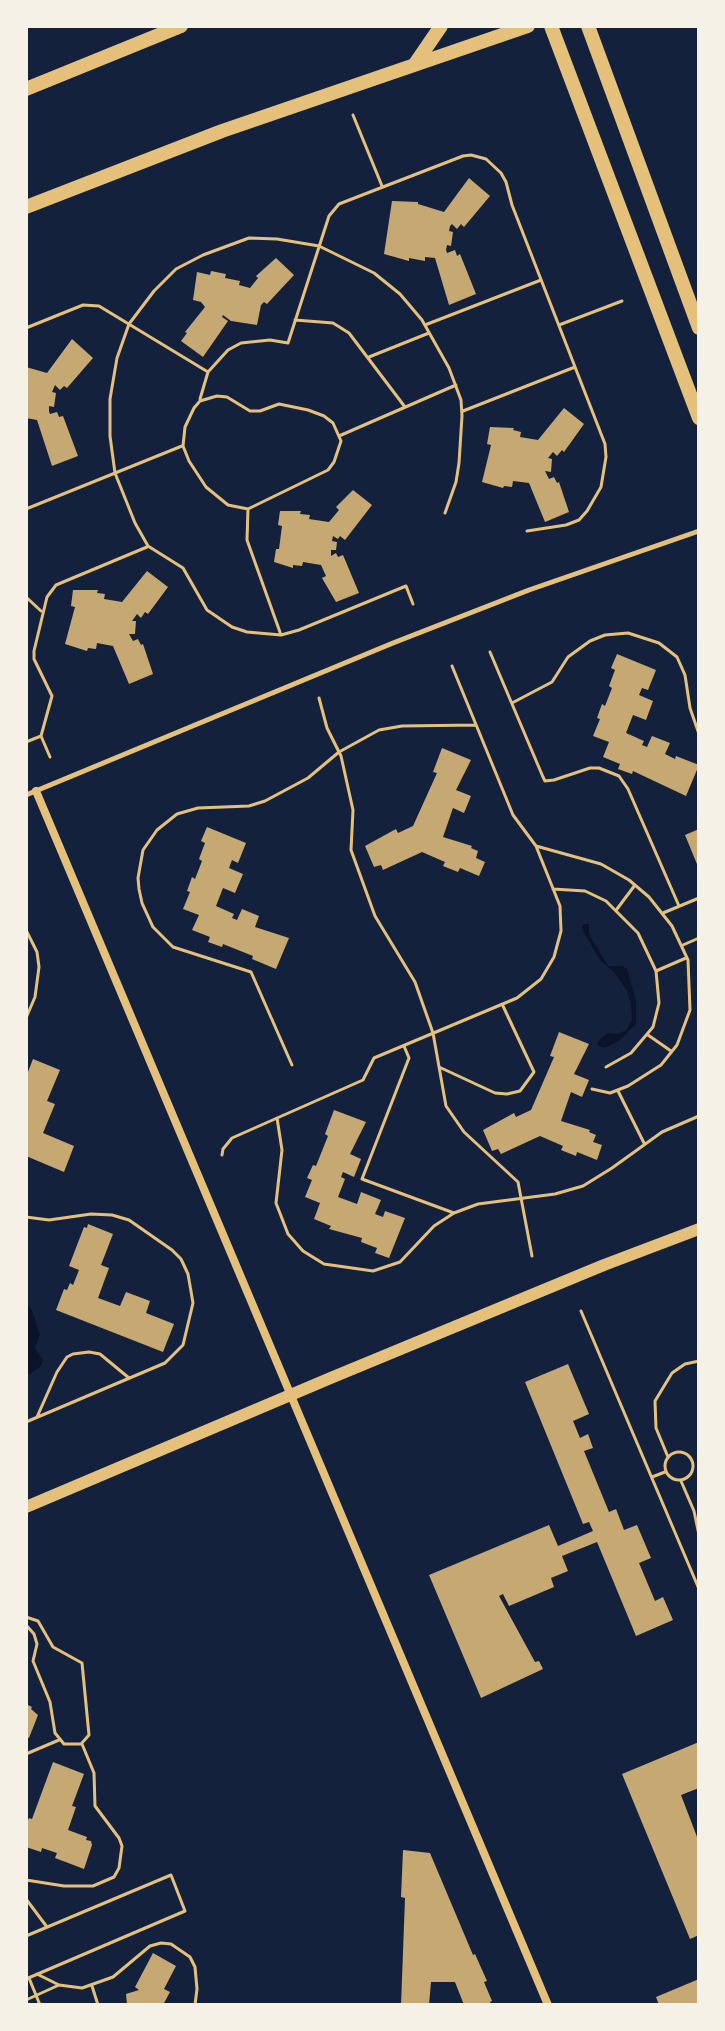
<!DOCTYPE html>
<style>
body{margin:0}
#map{position:relative;width:725px;height:2031px;overflow:hidden;background:#14213d;font-family:Georgia,serif}
canvas{display:block}
.frame{position:absolute;inset:0;border:28px solid #f6f1e7;pointer-events:none}
</style>
<div id="map">
<canvas width="725" height="2031"></canvas>
<div class="frame"></div>
</div>
<script>
const c = document.querySelector('canvas').getContext('2d');
c.lineJoin = 'round';
function paint(path, color) { c.fillStyle = color; c.fill(path, 'evenodd'); }
const toPath = rows => new Path2D(rows.map(r => 'M' + r).join(''));
function trace(path, color, width, dash) { c.strokeStyle = color; c.lineWidth = width; c.lineCap = dash ? 'butt' : 'round'; c.setLineDash(dash || []); c.stroke(path); }
paint(toPath([
 [585,924,589,924,589,934,608,966,622,966,627,969,636,1000,636,1024,620,1040,605,1048,598,1046,597,1042,608,1033,618,1034,626,1030,632,1020,631,1005,627,991,614,972,600,960,583,931,582,926],
 [26,1303,32,1311,40,1335,35,1348,43,1360,41,1366,30,1374,26,1374]
]), '#0b132b');
paint(toPath([
 [469,178,490,196,464,227,461,224,457,229,452,224,450,226,449,231,453,232,451,246,447,245,446,250,447,253,455,250,457,256,460,254,476,294,449,305,435,258,425,257,425,261,409,258,409,261,384,254,392,201,418,202,418,204,444,212],
 [276,258,294,275,267,304,264,302,261,305,257,325,231,321,223,315,222,317,228,321,203,357,181,341,187,333,185,332,205,307,201,302,193,300,197,272,210,275,211,271,226,274,225,278,240,281,239,285,250,288,258,278,256,276],
 [72,339,93,358,67,388,64,386,60,390,55,385,52,392,56,393,54,407,49,406,49,411,50,414,57,412,59,417,63,416,78,456,52,466,37,420,26,418,26,367,47,373],
 [564,408,584,424,564,452,562,450,557,456,553,452,548,458,552,459,551,472,545,471,549,479,554,477,557,483,559,482,569,512,545,522,529,483,513,481,512,487,504,486,503,488,482,482,491,445,487,444,490,427,514,428,513,430,521,432,520,437,538,440],
 [353,490,372,505,345,540,340,536,338,539,333,536,332,541,337,542,336,550,331,550,331,556,336,553,338,557,343,555,359,593,336,602,322,578,326,576,321,565,303,562,302,566,293,565,293,568,274,562,276,549,279,549,282,526,278,525,280,511,301,511,300,514,310,515,309,519,329,522,339,510,336,507],
 [147,571,168,587,148,614,145,612,141,618,137,614,132,621,136,621,135,634,129,634,133,641,138,639,141,645,143,644,153,674,129,684,113,646,97,643,96,649,88,648,87,651,65,644,75,607,71,606,73,590,98,590,97,593,105,594,104,599,122,602],
 [617,654,656,670,648,690,642,688,639,695,653,701,646,720,633,715,626,733,644,741,642,745,647,747,652,736,670,743,665,754,675,759,676,756,699,765,686,796,633,771,632,774,618,769,620,764,603,757,609,742,593,736,600,719,597,718,602,704,605,706,612,688,609,686,615,670,611,668],
 [442,748,471,760,456,790,471,796,464,813,453,808,443,837,472,846,471,848,478,851,476,858,485,862,479,876,460,868,458,872,443,866,445,862,422,852,383,870,381,865,374,867,365,846,396,829,398,833,413,826,437,773,433,772],
 [207,827,246,843,238,863,232,860,229,868,243,874,235,893,223,888,216,906,234,914,232,918,237,920,242,909,259,916,255,927,289,938,276,969,252,959,253,956,223,944,222,947,208,942,210,937,192,930,199,915,183,909,190,892,187,891,192,877,195,879,202,861,199,859,205,843,201,841],
 [699,829,699,869,685,835],
 [559,1032,589,1044,574,1074,589,1080,582,1097,571,1092,561,1121,590,1130,589,1132,596,1135,593,1142,602,1145,597,1160,577,1152,576,1156,561,1150,563,1146,540,1136,501,1154,498,1149,492,1151,483,1130,514,1113,516,1117,531,1110,554,1057,550,1056],
 [33,1059,60,1070,47,1101,55,1104,43,1133,74,1146,64,1172,26,1156,26,1077],
 [334,1110,366,1122,350,1154,361,1159,354,1177,343,1172,341,1177,345,1179,338,1197,357,1204,361,1192,381,1200,375,1214,383,1217,385,1211,405,1218,389,1258,375,1253,377,1248,361,1242,362,1238,329,1229,331,1226,314,1219,320,1203,305,1197,312,1180,307,1178,313,1165,316,1166,328,1136,325,1134],
 [88,1224,113,1234,101,1265,109,1268,98,1298,120,1306,126,1292,150,1301,146,1313,174,1324,163,1352,56,1310,64,1289,67,1290,70,1283,73,1285,79,1270,69,1266,84,1227,87,1228],
 [568,1364,589,1414,573,1421,580,1438,588,1434,593,1448,584,1451,609,1512,616,1509,624,1530,637,1525,651,1558,639,1563,655,1601,663,1597,673,1620,636,1636,597,1542,562,1556,568,1571,551,1578,554,1587,509,1606,503,1594,499,1596,535,1662,539,1661,543,1669,481,1698,429,1575,549,1525,558,1546,593,1531,589,1522,583,1524,525,1382],
 [26,1704,32,1707,31,1709,38,1715,29,1738,26,1737],
 [699,1742,699,1788,681,1795,699,1842,699,1935,690,1939,622,1774],
 [53,1762,84,1774,72,1806,76,1807,68,1830,87,1837,86,1840,91,1841,92,1845,84,1869,55,1858,57,1853,42,1848,41,1852,26,1847,26,1825,29,1818,32,1819],
 [403,1850,430,1853,473,1955,475,1954,487,1981,484,1982,492,2001,490,2002,491,2005,464,2005,455,1982,431,1982,429,2005,401,2005,405,1898,401,1897],
 [153,1953,176,1966,164,1989,170,1992,163,2005,127,2005,126,1994,139,1990,135,1987],
 [699,1979,699,2005,659,2005,656,1997]
]), '#c6a872');
trace(toPath([
 [353,115,382,186],
 [295,320,333,323,349,333,405,407],
 [425,325,541,280],
 [559,325,622,301],
 [26,328,83,305,99,306,208,372,228,350,241,343,270,340,288,343,329,216,339,204,463,156,471,155,486,159,501,173,506,182,512,205,605,444,606,457,601,487,587,511,579,520,566,525,527,531],
 [369,357,429,333],
 [217,396,227,397,250,411,260,411,279,404,308,410,324,416,333,423,341,441,334,462,328,470,248,509,228,505,206,487,189,461,183,446,185,427,194,408,200,401,217,396],
 [200,399,208,372],
 [463,411,575,367],
 [339,436,456,385],
 [26,509,182,446],
 [248,509,247,540,281,635],
 [26,597,41,611],
 [413,604,406,586,299,630,281,635,247,632,232,627,207,610,183,568,148,546,135,523,115,473,110,436,110,399,117,358,129,324,154,291,176,269,203,255,249,238,277,239,319,246,374,273,400,294,422,320,449,368,461,400,462,416,459,463,456,482,445,513],
 [490,652,543,777,545,781,554,780,590,768,599,768,619,776,628,789,679,906],
 [319,698,327,728,341,756,353,810,351,850,375,916,415,982,433,1033,446,1106,464,1132,518,1182,532,1256],
 [512,703,552,682,568,657,590,641,605,635,628,633,659,643,677,657,685,675,690,708,699,734],
 [41,736,50,757],
 [26,742,41,736,52,696,34,659,34,651,47,597,56,585,147,547],
 [536,846,601,864,629,880,649,897,672,926,688,960,690,1010,677,1045,661,1065,628,1086,610,1093,592,1089],
 [553,889,585,891,606,901,638,933,656,971,659,1003,653,1027,631,1053,606,1067],
 [617,909,635,885],
 [663,913,699,898],
 [26,930,37,952,39,967,35,997,26,1018],
 [683,945,699,938],
 [656,971,686,958],
 [648,1035,671,1051],
 [404,1046,409,1058,362,1179,454,1213],
 [292,1065,251,972,173,947,153,927,142,903,139,889,138,878,143,850,157,830,177,814,198,808,249,806,265,801,308,778,339,752,379,730,402,726,476,725],
 [439,1067,495,1093,507,1094,520,1091,534,1072,503,1006],
 [618,1091,644,1143],
 [277,1118,282,1150,276,1203,288,1234,303,1251,324,1264,373,1271,400,1262,434,1226,454,1213,478,1204,555,1194,583,1186,612,1168,662,1132,699,1116],
 [222,1155,223,1149,232,1138,363,1080,374,1058,517,998,541,979,554,957,561,931,560,906,536,846,513,815,452,666],
 [26,1217,49,1220,91,1214,112,1215,129,1220,172,1250,181,1259,188,1274,193,1303,183,1345,165,1363,26,1422],
 [581,1311,699,1589],
 [37,1417,57,1372,67,1357,73,1354,89,1352,100,1354,129,1378],
 '665 1466a14 14 0 1 1 28 0a14 14 0 1 1-28 0Z',
 [668,1457,656,1428,655,1401,672,1373,685,1364,699,1361],
 [652,1477,665,1472],
 [681,1481,694,1511,699,1535],
 [26,1617,38,1621,53,1647,82,1663,89,1735,81,1744,64,1744,55,1733,50,1702,33,1661,37,1644,34,1634,26,1625],
 [26,1754,59,1740],
 [26,1880,64,1886,93,1886,114,1877,119,1868,122,1846,119,1838,95,1806,94,1773,82,1744],
 [26,1899,47,1927],
 [26,1936,171,1875,185,1911,26,1979],
 [37,1974,59,1985,82,1988,113,1977,150,1946,161,1943,171,1944,190,1957,195,1967,197,1989,195,2005],
 [29,1978,40,2005],
 [92,1986,98,2005],
 [26,2000,59,1985]
]), '#e5c07b', 3);
trace(toPath([
 [26,795,393,643,529,590,699,531]
]), '#e5c07b', 5);
trace(toPath([
 [36,791,548,2005]
]), '#e5c07b', 8);
trace(toPath([
 [26,1507,333,1377,604,1265,699,1229]
]), '#e5c07b', 12);
trace(toPath([
 [551,26,699,418],
 [588,26,699,328],
 [415,64,441,26],
 [26,89,181,26],
 [26,207,222,131,528,26]
]), '#e5c07b', 14);
</script>
